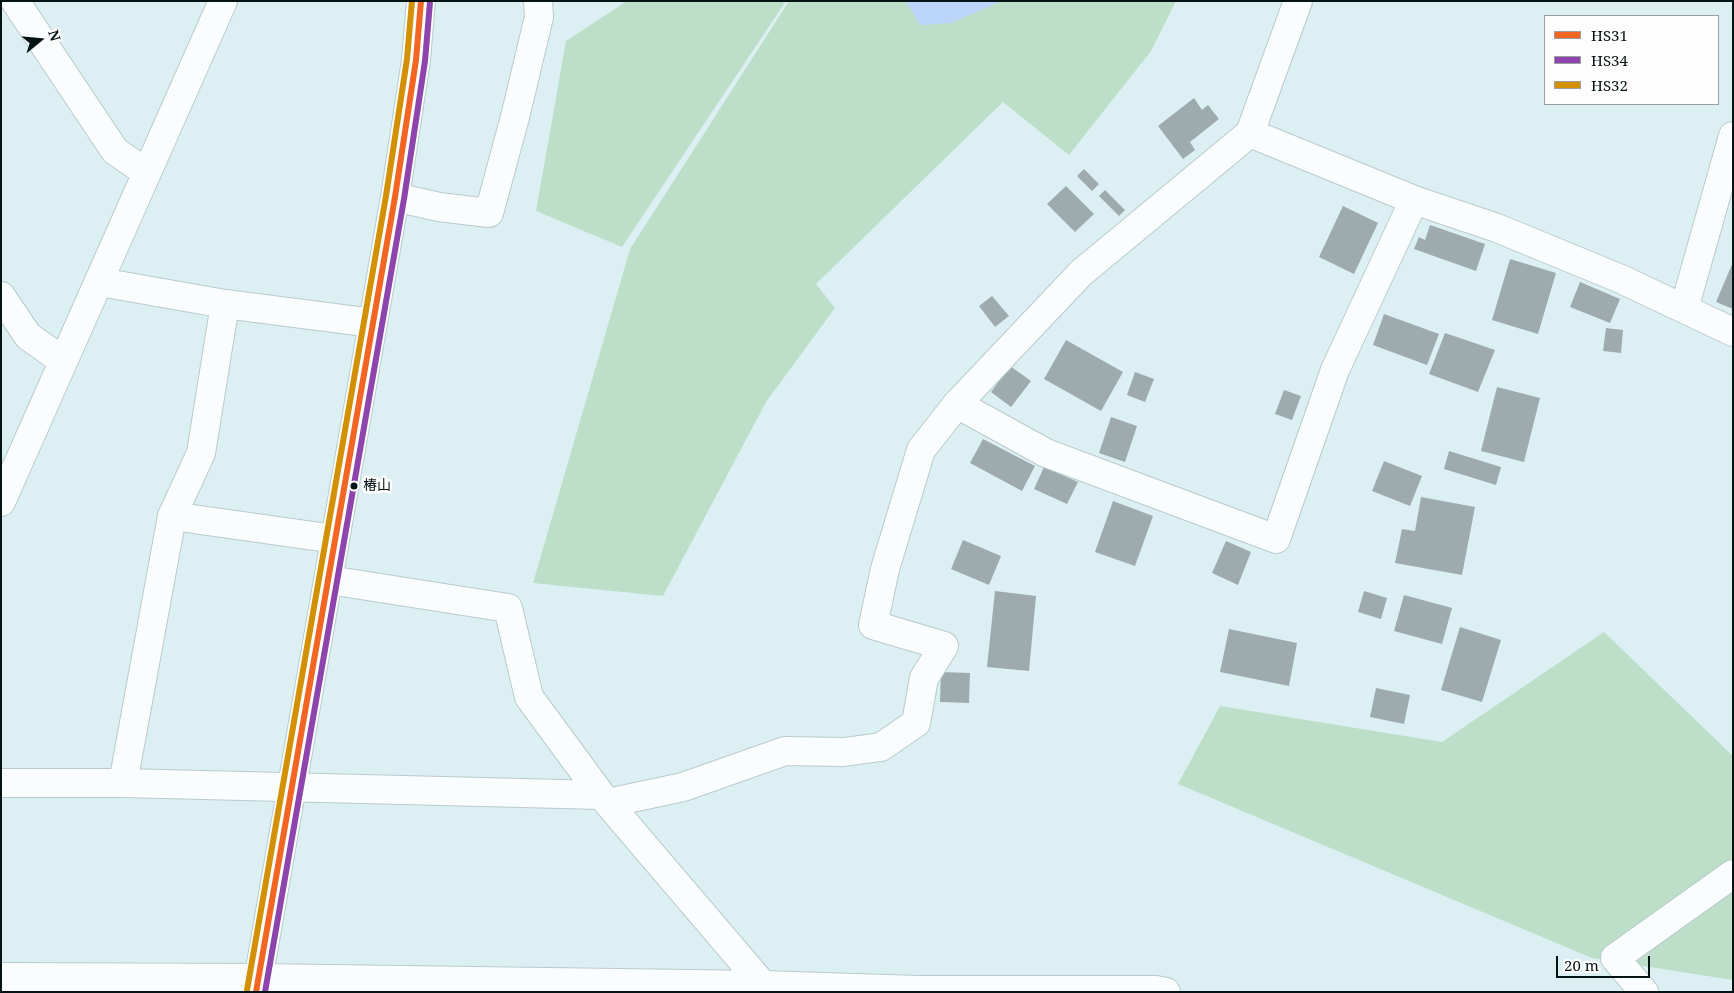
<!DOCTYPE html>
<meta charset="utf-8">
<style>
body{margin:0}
#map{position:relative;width:1734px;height:993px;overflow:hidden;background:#dcf0f3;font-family:"Noto Serif",serif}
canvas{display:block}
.frame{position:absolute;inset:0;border:2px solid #061314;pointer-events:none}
.legend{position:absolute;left:1544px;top:15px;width:175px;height:90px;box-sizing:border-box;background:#fdfdfd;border:1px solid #9a9fa0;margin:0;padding:6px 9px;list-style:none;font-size:15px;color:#061314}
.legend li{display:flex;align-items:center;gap:10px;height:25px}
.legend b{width:25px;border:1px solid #9a9fa0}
.north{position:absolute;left:15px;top:15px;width:50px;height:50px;-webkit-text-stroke:4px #fdfdfd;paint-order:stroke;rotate:73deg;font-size:14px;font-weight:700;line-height:20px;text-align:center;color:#061314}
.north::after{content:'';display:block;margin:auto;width:18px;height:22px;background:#061314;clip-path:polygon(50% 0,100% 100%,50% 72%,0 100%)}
.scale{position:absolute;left:1556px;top:956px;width:94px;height:22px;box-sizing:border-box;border:2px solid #061314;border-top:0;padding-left:6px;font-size:15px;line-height:18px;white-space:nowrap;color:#061314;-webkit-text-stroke:4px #fdfdfd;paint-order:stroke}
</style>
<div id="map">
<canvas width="1734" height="993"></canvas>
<div class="frame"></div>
<ul class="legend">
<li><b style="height:6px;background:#f26522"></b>HS31</li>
<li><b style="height:6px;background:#8e44ad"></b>HS34</li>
<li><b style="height:6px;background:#d39003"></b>HS32</li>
</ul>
<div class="north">N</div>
<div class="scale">20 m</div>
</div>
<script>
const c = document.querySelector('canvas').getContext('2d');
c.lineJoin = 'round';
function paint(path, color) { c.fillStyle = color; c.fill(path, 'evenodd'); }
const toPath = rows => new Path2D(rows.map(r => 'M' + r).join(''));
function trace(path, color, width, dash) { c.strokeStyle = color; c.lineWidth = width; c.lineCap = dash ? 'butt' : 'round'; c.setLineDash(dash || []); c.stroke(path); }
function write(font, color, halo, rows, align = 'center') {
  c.font = font + ' "Noto Serif","Noto Sans JP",serif'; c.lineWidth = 5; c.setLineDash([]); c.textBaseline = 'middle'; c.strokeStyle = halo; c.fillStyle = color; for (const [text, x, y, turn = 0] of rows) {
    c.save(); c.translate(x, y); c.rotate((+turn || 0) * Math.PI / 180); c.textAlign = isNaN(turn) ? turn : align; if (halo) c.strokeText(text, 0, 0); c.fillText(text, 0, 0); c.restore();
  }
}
paint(toPath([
 [627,1,786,1,622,247,536,211,566,41],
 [789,1,1176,1,1151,51,1069,155,1003,102,816,284,835,308,766,402,663,596,533,583,630,249],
 [1604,632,1733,756,1733,980,1592,958,1178,784,1220,706,1442,742]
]), '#bddfc9');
paint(toPath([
 [906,1,1002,1,951,23,920,25]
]), '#bcd5fb');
paint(toPath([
 [1194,98,1202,110,1208,105,1219,119,1190,142,1195,150,1183,159,1158,126],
 [1084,169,1099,184,1092,191,1077,176],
 [1066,186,1094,214,1075,232,1047,204],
 [1105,190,1125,210,1119,216,1099,196],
 [1343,206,1378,223,1354,274,1319,257],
 [1430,225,1485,244,1476,271,1414,249,1419,237,1425,240],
 [1510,259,1556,273,1538,334,1492,320],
 [1733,262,1733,309,1716,302],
 [1580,282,1620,299,1610,323,1570,307],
 [992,296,1009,316,995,327,979,306],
 [1384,314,1439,334,1427,365,1373,345],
 [1606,328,1623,330,1621,353,1603,351],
 [1445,333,1495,350,1478,392,1429,374],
 [1066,340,1123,372,1101,411,1044,379],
 [1010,366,1031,381,1011,407,991,392],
 [1135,372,1154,379,1145,402,1127,395],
 [1497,387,1540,398,1524,462,1481,451],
 [1284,390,1301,396,1292,420,1275,414],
 [1111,417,1137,426,1125,462,1099,453],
 [983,439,1035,466,1022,491,970,463],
 [1449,451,1501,467,1496,485,1444,469],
 [1384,461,1422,476,1410,506,1372,491],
 [1044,467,1078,482,1067,504,1034,489],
 [1421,497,1475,507,1462,575,1395,563,1402,529,1415,531],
 [1113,501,1153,516,1135,566,1095,552],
 [963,540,1001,556,989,585,951,569],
 [1226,541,1251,552,1238,585,1212,573],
 [995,591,1036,596,1029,671,987,667],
 [1364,591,1387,598,1381,619,1358,612],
 [1404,595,1452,608,1442,644,1394,631],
 [1460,627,1501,640,1482,702,1441,690],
 [1229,629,1297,643,1289,686,1220,672],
 [941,672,970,673,969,703,940,702],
 [1376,688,1410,695,1404,724,1370,717]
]), '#9dabaf');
const minor = toPath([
 [15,1,115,151,147,173],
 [1250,133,1414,200,1497,228,1621,279,1733,332],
 [395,197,439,207,489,213,515,117,539,17,538,1],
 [100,282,225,304,373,323],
 [1,296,28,336,63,361],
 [1684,309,1733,136],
 [957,404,1046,453,1276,539,1335,370,1414,200],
 [1,502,223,1],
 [172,516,201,453,225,304],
 [329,580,508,608,529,697,601,795,763,985,760,992],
 [1,783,123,783,601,795],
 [123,783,172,516,335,539],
 [608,803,683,787,785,751,844,752,881,747,916,723,924,678,944,646,873,625,885,569,921,450,957,404,1081,273,1250,133,1298,1],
 [1,977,258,978,763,985,918,990,1156,990,1166,992],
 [256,992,395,197,416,60,421,1],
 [1644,992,1615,958,1733,874]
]);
trace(minor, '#bacacc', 30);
trace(minor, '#fafdfd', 28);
trace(toPath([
 [256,992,395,197,416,60,421,1]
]), '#f26522', 6);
trace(toPath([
 [265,992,404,199,425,61,430,2]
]), '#8e44ad', 6);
trace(toPath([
 [247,990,386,196,407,59,412,1]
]), '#d39003', 6);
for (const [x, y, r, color] of [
 [354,486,4.5,"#061314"]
]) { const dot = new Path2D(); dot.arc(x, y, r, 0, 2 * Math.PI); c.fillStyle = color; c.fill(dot); trace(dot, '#fdfdfd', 2); }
write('14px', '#061314', '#fdfdfd', [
 ["椿山",363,486]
], 'left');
</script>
